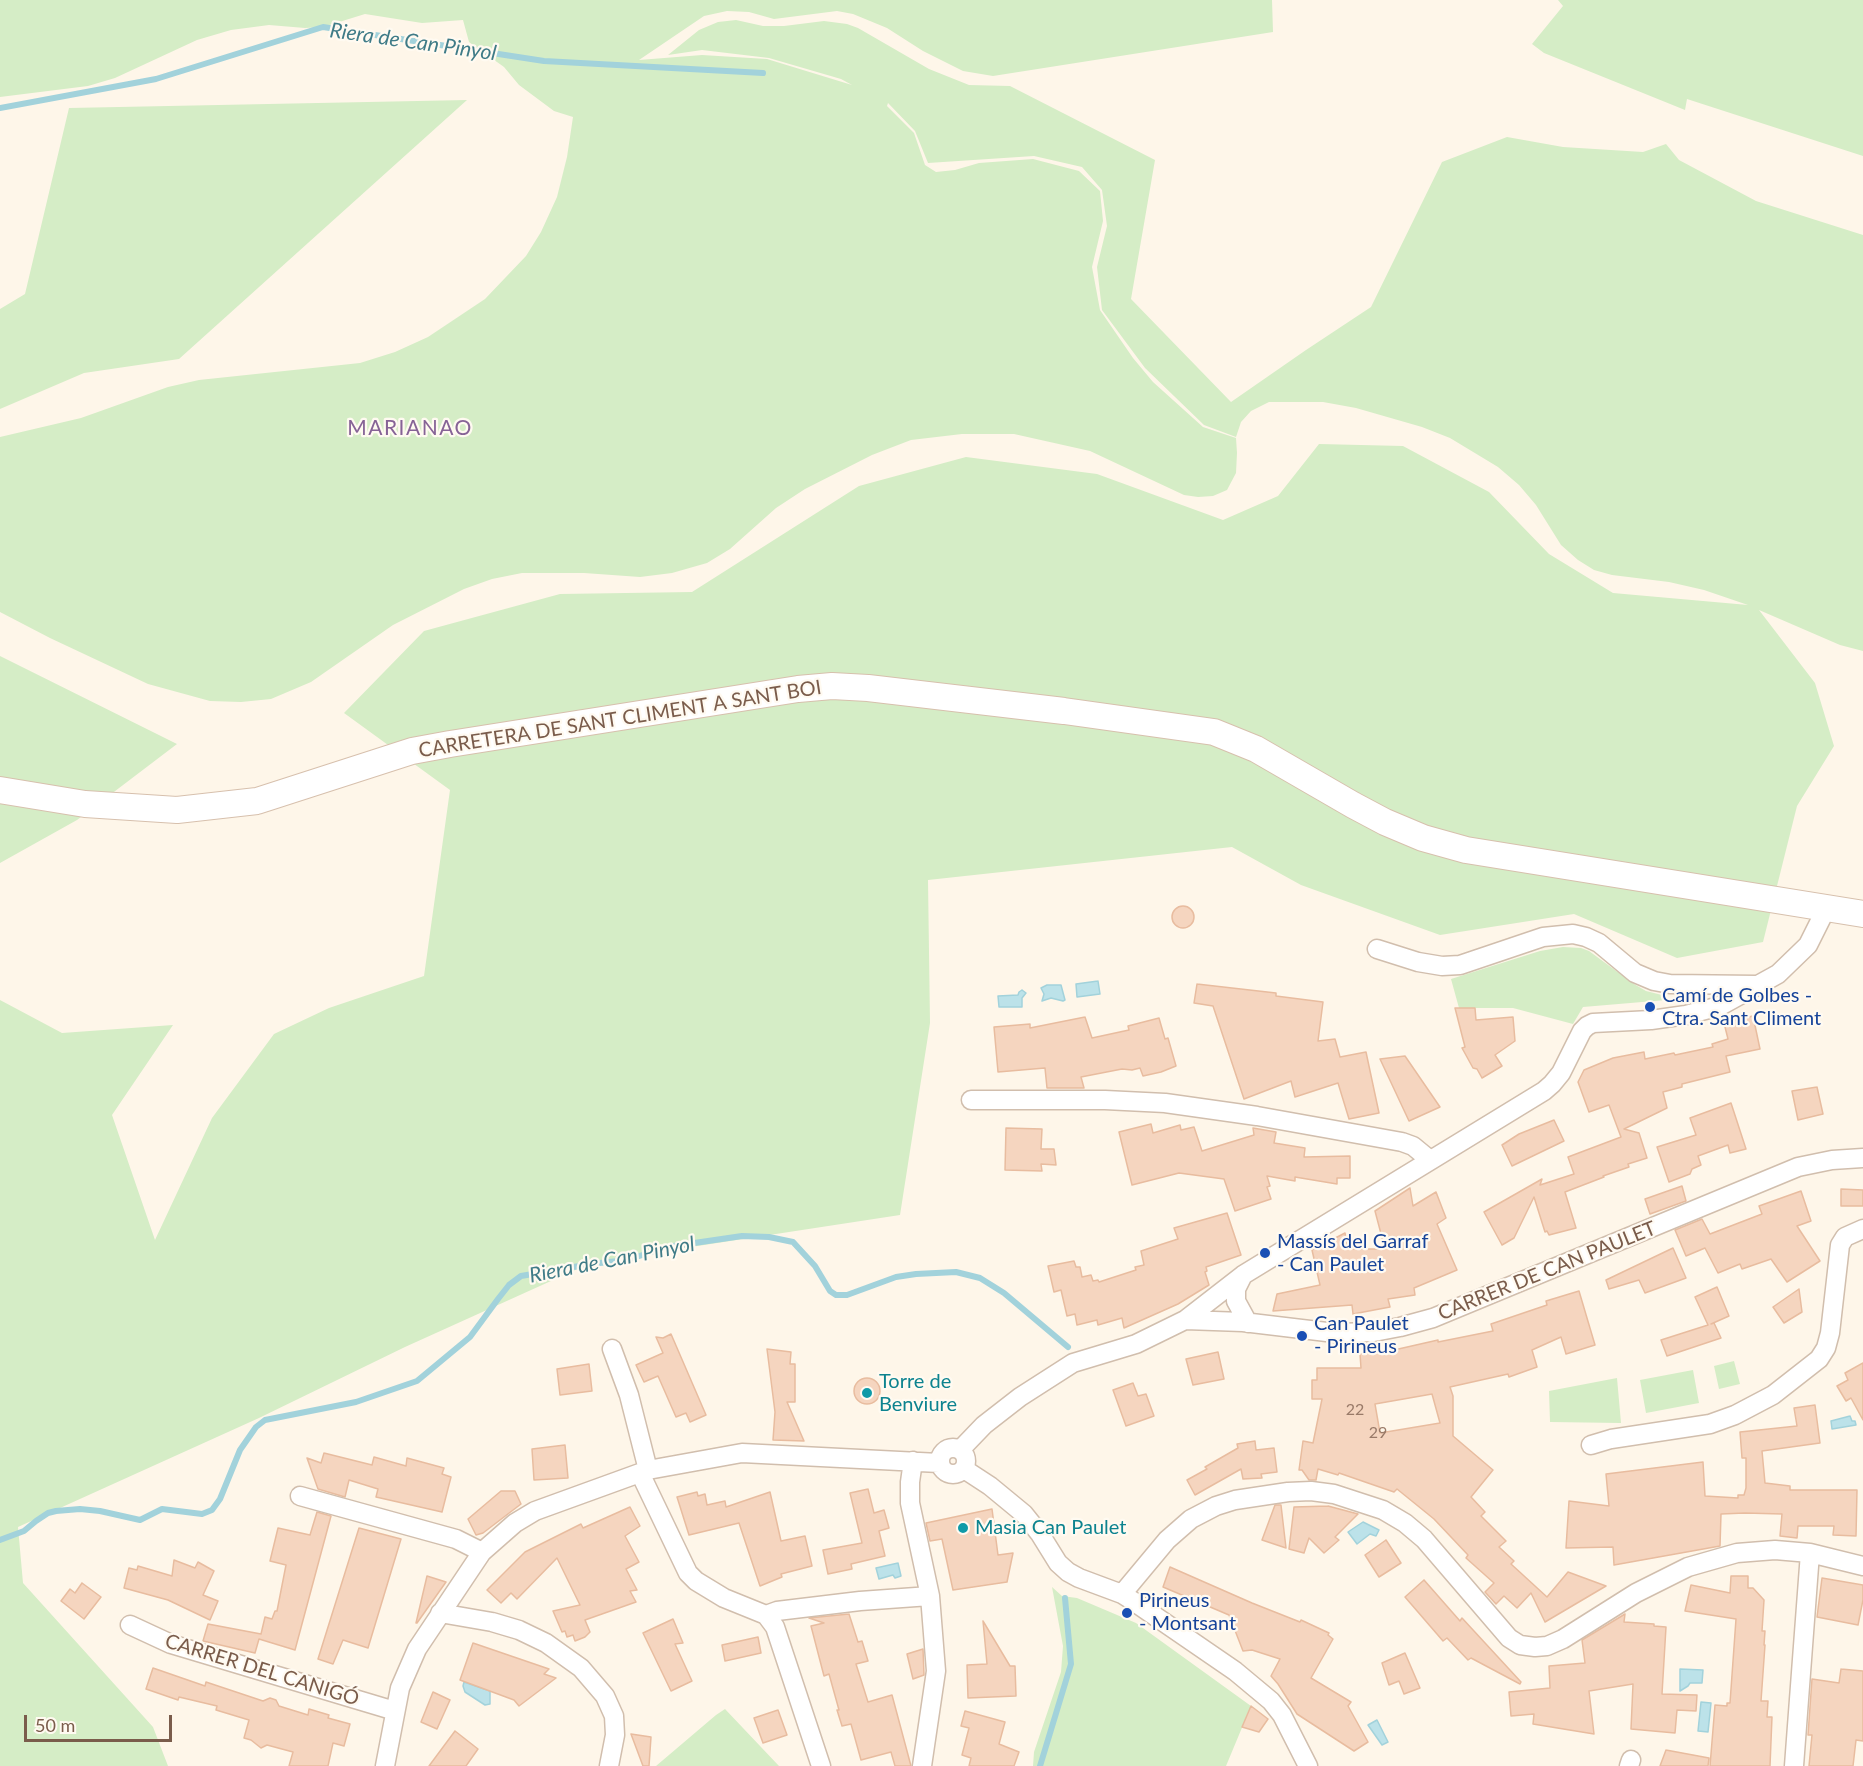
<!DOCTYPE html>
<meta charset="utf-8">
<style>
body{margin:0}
#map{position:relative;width:1863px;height:1766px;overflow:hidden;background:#fef6e9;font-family:Lato,sans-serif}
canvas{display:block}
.scale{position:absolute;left:24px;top:1715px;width:148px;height:27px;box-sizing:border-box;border:3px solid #7a5c4b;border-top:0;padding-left:8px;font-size:18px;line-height:21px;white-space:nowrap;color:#7a5c4b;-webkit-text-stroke:4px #fffaf1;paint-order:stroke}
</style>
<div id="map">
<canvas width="1863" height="1766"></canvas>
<div class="scale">50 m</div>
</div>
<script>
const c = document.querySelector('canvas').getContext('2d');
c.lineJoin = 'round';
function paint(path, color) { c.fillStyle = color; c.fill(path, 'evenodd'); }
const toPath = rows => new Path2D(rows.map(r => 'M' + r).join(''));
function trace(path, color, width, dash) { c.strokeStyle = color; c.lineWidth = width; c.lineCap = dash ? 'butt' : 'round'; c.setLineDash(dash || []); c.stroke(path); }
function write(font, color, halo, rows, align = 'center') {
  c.font = font + ' Lato,sans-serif'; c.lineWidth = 4.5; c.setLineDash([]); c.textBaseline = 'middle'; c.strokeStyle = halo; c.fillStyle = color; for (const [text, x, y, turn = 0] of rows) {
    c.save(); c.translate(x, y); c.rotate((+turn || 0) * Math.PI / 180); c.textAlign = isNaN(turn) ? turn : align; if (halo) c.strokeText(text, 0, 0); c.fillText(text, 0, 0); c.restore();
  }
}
paint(toPath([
 [0,0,1272,0,1273,32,993,76,963,71,923,51,887,28,853,14,837,11,774,19,749,12,727,11,704,16,639,60,702,55,767,59,852,85,841,79,769,58,702,50,668,55,699,30,718,22,736,20,763,26,784,26,824,21,847,24,858,28,929,69,969,85,1010,86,1155,160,1131,299,1231,402,1306,350,1371,307,1442,162,1507,137,1563,147,1643,152,1666,144,1679,160,1756,201,1863,235,1863,651,1840,645,1759,610,1815,683,1834,746,1797,806,1763,942,1677,958,1574,914,1440,935,1301,885,1232,847,928,880,930,1023,900,1215,593,1262,405,1347,259,1418,18,1527,23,1583,153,1727,168,1766,0,1766,0,1000,62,1033,173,1025,112,1115,155,1240,212,1118,274,1034,329,1008,424,976,450,790,344,713,424,631,560,594,692,592,859,486,966,457,1097,474,1223,520,1278,496,1319,444,1403,446,1489,492,1549,554,1613,593,1748,605,1704,590,1669,582,1612,575,1594,570,1578,560,1561,545,1536,505,1519,485,1498,467,1450,438,1422,427,1356,408,1323,402,1269,402,1251,411,1241,422,1236,437,1204,425,1145,368,1102,310,1097,267,1107,226,1102,190,1082,167,1034,156,928,163,915,131,888,103,887,106,914,133,925,165,936,172,955,170,979,163,1033,159,1079,171,1100,191,1103,221,1092,267,1100,310,1133,358,1153,382,1203,427,1236,438,1237,453,1236,473,1227,490,1213,496,1198,497,1184,495,1090,451,1014,434,962,434,911,440,872,455,805,489,776,508,730,549,707,563,672,573,640,577,584,573,522,573,492,579,464,589,393,625,311,682,271,699,241,702,210,701,148,684,50,638,0,612,0,437,81,418,168,387,199,380,360,363,395,352,428,337,485,299,526,256,541,232,557,197,567,157,573,117,554,111,519,85,504,67,469,42,463,20,422,23,365,14,323,27,305,28,269,25,231,30,197,40,115,78,88,86,0,97],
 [1558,0,1863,0,1863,156,1687,99,1685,110,1544,53,1532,44,1563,6],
 [467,100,179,359,84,373,0,409,0,309,25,294,69,108],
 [0,656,177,744,77,820,0,863],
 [1563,947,1581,948,1589,951,1634,984,1646,991,1666,996,1666,1000,1583,1007,1573,1024,1513,1008,1459,1008,1451,979,1540,951],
 [1734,1361,1740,1384,1719,1389,1714,1366],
 [1693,1370,1699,1403,1646,1413,1640,1380],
 [1617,1378,1621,1423,1550,1422,1549,1391],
 [1052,1587,1062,1596,1077,1598,1136,1623,1251,1706,1226,1766,1033,1766,1034,1752,1061,1672,1063,1646],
 [725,1709,779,1766,656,1766,716,1715]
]), '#d5edc6');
const water = toPath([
 [1098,981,1100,994,1077,997,1076,984,1098,981],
 [1047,985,1061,985,1065,1000,1063,1001,1051,998,1042,1001,1044,994,1041,988,1047,985],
 [1022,990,1026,993,1022,998,1022,1007,999,1007,998,996,1018,995,1019,992,1022,990],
 [1850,1416,1852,1421,1855,1421,1856,1425,1832,1429,1831,1421,1850,1416],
 [1363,1522,1379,1530,1376,1536,1370,1534,1357,1544,1348,1532,1363,1522],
 [898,1563,901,1576,895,1578,893,1575,879,1579,876,1568,898,1563],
 [1680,1669,1703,1670,1702,1683,1690,1683,1688,1686,1680,1691,1680,1669],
 [464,1682,490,1691,490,1704,485,1705,465,1692,463,1686,464,1682],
 [1701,1702,1711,1703,1708,1732,1698,1731,1701,1702],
 [1377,1720,1388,1742,1382,1745,1368,1725,1377,1720]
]);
paint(water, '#bce2e9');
trace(water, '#a2d2db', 1.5);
trace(toPath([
 [0,108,156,79,323,27,544,61,763,73],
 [0,1540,24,1531,36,1521,48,1513,56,1511,80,1509,100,1511,140,1520,162,1509,202,1514,212,1510,220,1499,240,1450,256,1427,265,1420,356,1402,417,1381,470,1337,498,1299,509,1285,521,1276,591,1264,627,1260,667,1247,742,1236,769,1237,793,1242,815,1266,830,1291,836,1295,847,1295,896,1277,916,1274,956,1272,980,1278,1004,1293,1068,1347],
 [1040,1766,1071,1664,1065,1598]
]), '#a2d2db', 6);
const building = toPath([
 '1172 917a11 11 0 1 1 22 0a11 11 0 1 1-22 0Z',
 [1197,984,1276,993,1276,996,1323,1002,1318,1041,1335,1039,1340,1057,1366,1052,1379,1113,1349,1119,1338,1083,1295,1097,1291,1081,1244,1099,1213,1006,1194,1003,1197,984],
 [1455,1008,1475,1008,1476,1020,1513,1017,1515,1041,1495,1055,1502,1066,1482,1078,1477,1069,1473,1068,1462,1048,1465,1047,1455,1008],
 [1753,1016,1760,1049,1726,1056,1730,1072,1682,1084,1682,1087,1663,1092,1667,1108,1624,1129,1639,1133,1647,1158,1628,1164,1629,1167,1603,1176,1604,1177,1565,1192,1576,1228,1549,1235,1547,1231,1545,1232,1534,1197,1514,1238,1502,1245,1484,1212,1542,1179,1540,1185,1574,1174,1568,1157,1621,1137,1609,1105,1589,1112,1578,1082,1584,1070,1613,1058,1644,1052,1645,1059,1674,1053,1675,1055,1713,1047,1712,1044,1728,1039,1724,1023,1753,1016],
 [1085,1017,1092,1038,1129,1030,1128,1026,1159,1018,1165,1039,1168,1038,1176,1066,1161,1072,1143,1076,1140,1068,1132,1070,1122,1069,1081,1077,1084,1088,1047,1088,1045,1068,998,1072,994,1027,1030,1024,1030,1028,1085,1017],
 [1405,1056,1440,1107,1409,1121,1380,1059,1405,1056],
 [1817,1087,1823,1114,1798,1120,1792,1091,1817,1087],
 [1731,1103,1746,1149,1730,1153,1728,1145,1698,1156,1701,1165,1692,1169,1690,1174,1669,1182,1657,1147,1696,1135,1690,1118,1731,1103],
 [1554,1120,1564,1141,1512,1166,1502,1145,1519,1134,1554,1120],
 [1151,1124,1153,1133,1180,1125,1181,1130,1194,1127,1202,1151,1254,1135,1253,1128,1276,1132,1274,1143,1305,1148,1304,1157,1350,1156,1350,1178,1337,1178,1337,1184,1295,1177,1295,1181,1267,1176,1270,1186,1267,1187,1271,1199,1235,1211,1224,1179,1179,1173,1132,1185,1119,1132,1151,1124],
 [1006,1128,1042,1129,1041,1149,1054,1149,1056,1165,1041,1164,1042,1171,1005,1170,1006,1128],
 [1682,1186,1686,1201,1650,1214,1645,1199,1682,1186],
 [1410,1188,1413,1206,1436,1192,1446,1218,1437,1224,1457,1270,1414,1288,1415,1295,1388,1299,1390,1307,1353,1314,1352,1305,1273,1311,1277,1294,1320,1285,1312,1250,1345,1233,1348,1249,1385,1249,1375,1211,1410,1188],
 [1841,1189,1863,1190,1863,1206,1841,1206,1841,1189],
 [1801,1191,1811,1221,1797,1226,1820,1261,1787,1282,1771,1259,1742,1269,1740,1264,1718,1273,1705,1248,1686,1256,1675,1230,1702,1219,1710,1234,1762,1214,1759,1206,1801,1191],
 [1227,1213,1241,1255,1206,1267,1207,1271,1205,1272,1209,1285,1178,1304,1124,1328,1122,1318,1098,1325,1097,1320,1077,1325,1075,1314,1067,1316,1061,1290,1054,1292,1048,1266,1074,1261,1076,1267,1080,1267,1082,1277,1091,1275,1093,1281,1098,1280,1099,1282,1136,1270,1135,1267,1144,1265,1141,1251,1178,1239,1174,1228,1227,1213],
 [1673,1248,1686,1278,1645,1293,1639,1280,1609,1289,1606,1280,1673,1248],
 [1717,1287,1729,1316,1711,1324,1714,1323,1721,1338,1667,1356,1661,1340,1708,1325,1695,1297,1717,1287],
 [1799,1289,1802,1312,1784,1323,1773,1307,1799,1289],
 [1579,1291,1595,1345,1566,1354,1561,1337,1532,1350,1537,1367,1509,1377,1508,1374,1450,1387,1453,1396,1453,1436,1493,1470,1471,1497,1485,1512,1481,1516,1506,1541,1499,1547,1514,1561,1511,1564,1547,1597,1568,1572,1606,1586,1545,1622,1531,1593,1517,1608,1504,1596,1496,1604,1485,1592,1494,1583,1466,1558,1468,1555,1434,1519,1397,1489,1394,1492,1339,1473,1338,1475,1318,1469,1316,1480,1309,1480,1302,1470,1299,1470,1303,1441,1313,1443,1322,1399,1312,1399,1312,1380,1317,1380,1317,1368,1361,1368,1360,1354,1394,1350,1438,1340,1438,1342,1493,1331,1491,1324,1547,1305,1546,1301,1579,1291],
 [1432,1394,1440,1423,1380,1433,1375,1404,1432,1394],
 [671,1334,706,1415,690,1422,686,1413,676,1417,658,1376,644,1382,636,1365,663,1353,656,1337,663,1338,671,1334],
 [767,1349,791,1352,790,1364,795,1364,795,1402,787,1402,804,1441,773,1440,775,1412,767,1349],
 [1218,1352,1224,1379,1193,1385,1186,1359,1218,1352],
 [1863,1363,1863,1420,1851,1398,1846,1401,1837,1386,1848,1380,1845,1373,1863,1363],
 [589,1364,592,1391,560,1395,557,1369,589,1364],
 '854 1391a13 13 0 1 1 26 0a13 13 0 1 1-26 0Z',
 [1133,1383,1138,1396,1146,1394,1154,1416,1126,1426,1113,1390,1133,1383],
 [1815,1405,1820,1443,1762,1451,1765,1483,1790,1486,1790,1490,1857,1490,1856,1536,1833,1535,1834,1526,1798,1526,1797,1538,1780,1536,1782,1514,1745,1513,1721,1514,1720,1546,1614,1565,1613,1547,1566,1548,1569,1501,1609,1506,1606,1474,1703,1462,1705,1496,1738,1498,1738,1495,1744,1495,1746,1488,1746,1458,1742,1458,1740,1432,1797,1426,1794,1408,1815,1405],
 [1255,1441,1256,1450,1274,1448,1277,1472,1261,1474,1262,1478,1243,1479,1241,1469,1195,1495,1187,1480,1207,1469,1205,1467,1238,1448,1237,1444,1255,1441],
 [565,1445,568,1478,534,1480,532,1449,565,1445],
 [324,1453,372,1465,374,1457,406,1466,407,1458,444,1468,442,1474,451,1477,442,1512,376,1497,378,1489,349,1480,345,1497,318,1489,307,1458,321,1463,324,1453],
 [868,1489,874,1513,884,1510,889,1528,879,1531,885,1556,851,1564,852,1569,828,1574,823,1550,862,1543,850,1493,868,1489],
 [501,1491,515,1491,521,1504,483,1533,476,1535,468,1519,501,1491],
 [697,1492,698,1496,705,1494,707,1505,725,1501,726,1507,770,1492,781,1541,805,1536,812,1566,781,1574,782,1577,760,1586,739,1523,689,1535,677,1497,697,1492],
 [1275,1505,1281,1505,1286,1548,1262,1540,1275,1505],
 [1328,1506,1358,1514,1335,1537,1339,1540,1324,1553,1309,1538,1304,1553,1289,1549,1294,1507,1328,1506],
 [630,1507,640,1526,625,1536,639,1562,626,1569,637,1590,630,1591,636,1602,585,1620,590,1632,585,1637,575,1641,573,1635,567,1637,565,1631,562,1632,553,1611,580,1605,557,1558,517,1599,511,1593,501,1603,487,1590,525,1552,581,1524,583,1528,630,1507],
 [992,1509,998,1555,1013,1553,1007,1582,953,1590,942,1539,930,1541,926,1523,992,1509],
 [317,1512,331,1516,295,1650,259,1639,255,1653,203,1641,208,1624,261,1634,265,1617,272,1619,275,1611,277,1611,286,1565,270,1561,278,1528,310,1535,317,1512],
 [359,1528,401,1539,368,1648,343,1640,333,1664,318,1659,359,1528],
 [1386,1540,1401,1563,1379,1577,1365,1555,1386,1540],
 [174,1560,195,1568,198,1562,214,1571,203,1595,218,1601,210,1620,168,1600,124,1588,129,1568,137,1570,138,1566,172,1576,174,1560],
 [1170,1567,1252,1603,1300,1622,1301,1620,1329,1633,1328,1635,1333,1639,1311,1678,1351,1702,1348,1706,1368,1742,1354,1751,1297,1714,1278,1684,1271,1676,1280,1659,1252,1650,1243,1651,1229,1615,1163,1587,1170,1567],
 [427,1576,446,1582,417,1623,416,1623,427,1576],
 [1731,1576,1748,1576,1748,1588,1753,1588,1764,1600,1762,1631,1765,1631,1764,1645,1765,1645,1761,1701,1768,1701,1767,1717,1772,1717,1770,1766,1710,1766,1715,1705,1727,1706,1727,1703,1730,1703,1736,1619,1685,1611,1691,1585,1730,1593,1731,1576],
 [1822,1578,1863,1585,1863,1600,1858,1625,1817,1617,1822,1578],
 [1424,1580,1460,1621,1462,1618,1521,1682,1520,1684,1471,1658,1468,1660,1447,1638,1443,1641,1405,1597,1424,1580],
 [82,1583,101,1597,84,1619,61,1601,70,1589,75,1593,82,1583],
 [849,1614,858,1642,862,1641,868,1661,856,1664,868,1702,892,1695,911,1766,895,1766,891,1752,861,1760,851,1724,842,1726,837,1710,839,1710,829,1674,824,1676,811,1626,824,1623,809,1618,849,1614],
 [1625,1614,1624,1622,1654,1624,1654,1626,1666,1627,1662,1694,1697,1695,1696,1711,1677,1710,1675,1733,1631,1729,1633,1684,1589,1691,1594,1734,1533,1724,1534,1714,1511,1716,1509,1692,1550,1688,1549,1666,1585,1663,1582,1640,1625,1614],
 [673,1619,683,1643,675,1644,692,1681,671,1691,643,1633,673,1619],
 [983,1621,1010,1666,1015,1666,1016,1696,968,1698,967,1665,987,1664,983,1621],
 [758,1637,761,1653,725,1661,722,1645,758,1637],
 [473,1643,549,1669,544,1674,556,1678,519,1706,514,1700,460,1680,473,1643],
 [923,1649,924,1675,913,1679,907,1654,923,1649],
 [1405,1653,1420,1688,1404,1694,1399,1681,1389,1685,1382,1663,1405,1653],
 [153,1668,205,1686,206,1682,263,1701,270,1698,276,1700,279,1706,308,1715,309,1709,329,1715,328,1718,350,1724,344,1746,333,1743,328,1766,289,1766,293,1752,267,1745,261,1748,251,1740,244,1738,249,1720,216,1710,217,1706,179,1697,178,1700,146,1689,153,1668],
 [1841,1669,1863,1671,1863,1741,1856,1740,1853,1766,1809,1766,1812,1735,1808,1735,1812,1679,1839,1683,1841,1669],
 [433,1692,450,1700,437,1729,421,1722,433,1692],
 [1251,1706,1268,1719,1259,1732,1242,1727,1251,1706],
 [778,1710,787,1735,763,1743,754,1718,778,1710],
 [965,1711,1005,1722,999,1744,1019,1752,1014,1766,969,1766,971,1758,962,1755,969,1728,961,1726,965,1711],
 [455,1731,478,1749,466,1766,429,1766,455,1731],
 [631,1734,651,1737,649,1766,643,1766,631,1734],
 [1666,1750,1709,1758,1708,1766,1660,1766,1666,1750]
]);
paint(building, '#f5d5bf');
trace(building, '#e8bc9f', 1.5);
const street = toPath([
 [1377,949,1418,962,1442,966,1460,965,1543,937,1573,934,1586,937,1599,943,1635,973,1654,981,1670,984,1757,985],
 [971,1100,1105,1100,1165,1103,1257,1116,1402,1142,1413,1146,1430,1160],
 [1243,1275,1236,1289,1236,1301,1248,1323],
 [1185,1320,1243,1322,1335,1333,1374,1332,1400,1327,1433,1318,1798,1167,1832,1160,1863,1158],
 [612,1349,629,1395,648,1470],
 [1591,1445,1611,1439,1710,1424,1735,1415,1773,1395,1819,1359,1826,1348,1830,1333,1840,1245,1845,1237,1863,1229],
 '940 1461a13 13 0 1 1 26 0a13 13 0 1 1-26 0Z',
 [960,1450,984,1425,1020,1397,1073,1363,1136,1344,1185,1320,1243,1275,1544,1091,1552,1084,1561,1073,1582,1031,1587,1026,1593,1023,1651,1020,1686,1015,1720,1006,1778,974,1808,945,1826,909],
 [913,1461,910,1482,910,1503,930,1596,936,1671,922,1766],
 [964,1469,990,1486,1024,1514,1040,1534,1058,1563,1068,1572,1079,1578,1122,1594,1133,1601,1235,1671,1271,1701,1282,1715,1308,1766],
 [640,1473,688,1573,696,1581,724,1598,766,1615,775,1627,821,1766],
 [300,1496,456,1539,482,1552],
 [1122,1594,1167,1540,1191,1519,1216,1506,1235,1500,1288,1492,1311,1491,1334,1494,1383,1510,1405,1523,1424,1539,1509,1638,1520,1645,1535,1647,1547,1646,1563,1639,1636,1593,1688,1567,1737,1553,1775,1550,1810,1553,1863,1566],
 [440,1613,492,1622,519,1630,546,1643,581,1668,605,1696,614,1716,615,1735,609,1766],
 [766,1615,777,1611,860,1601,930,1596],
 [130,1625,171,1644,395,1711],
 [385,1766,400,1688,417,1649,482,1552,515,1523,535,1511,648,1470,742,1453,939,1463],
 [1629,1766,1631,1760],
 [1794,1766,1810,1553]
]);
const secondary = toPath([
 [0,790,85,804,177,810,257,801,412,751,450,744,798,689,832,686,868,688,1064,711,1214,732,1256,749,1353,805,1385,822,1423,838,1466,850,1863,914]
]);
trace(street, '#d1bead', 21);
trace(secondary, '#d7c0ad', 28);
trace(street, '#fff', 18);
trace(secondary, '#fff', 26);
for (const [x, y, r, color] of [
 [1650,1007,6,"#1a4fb4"],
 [1265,1253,6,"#1a4fb4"],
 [1302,1336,6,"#1a4fb4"],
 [867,1393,6,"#0f9aa8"],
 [963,1528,6,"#0f9aa8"],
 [1127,1613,6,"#1a4fb4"]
]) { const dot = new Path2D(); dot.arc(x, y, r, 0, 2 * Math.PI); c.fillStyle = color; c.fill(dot); trace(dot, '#fffaf1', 2); }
write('16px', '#997a68', null, [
 ["22",1355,1410],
 ["29",1378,1433]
]);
write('20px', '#7a5c4b', '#fffaf1', [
 ["CARRETERA DE SANT CLIMENT A SANT BOI",620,719,-9],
 ["CARRER DE CAN PAULET",1547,1271,-22],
 ["CARRER DEL CANIGÓ",262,1670,17]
]);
write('20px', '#164399', '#fffaf1', [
 ["Camí de Golbes -",1662,996],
 ["Ctra. Sant Climent",1662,1019],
 ["Massís del Garraf",1277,1242],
 ["- Can Paulet",1277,1265],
 ["Can Paulet",1314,1324],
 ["- Pirineus",1314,1347],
 ["Pirineus",1139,1601],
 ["- Montsant",1139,1624]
], 'left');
write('20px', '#0d838f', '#fffaf1', [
 ["Torre de",879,1382],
 ["Benviure",879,1405],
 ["Masia Can Paulet",975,1528]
], 'left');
write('italic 21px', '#3f7b87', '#fffaf1', [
 ["Riera de Can Pinyol",413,42,8],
 ["Riera de Can Pinyol",612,1260,-11]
]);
c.letterSpacing = '1.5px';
write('21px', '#866396', '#fffaf1', [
 ["MARIANAO",410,428]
]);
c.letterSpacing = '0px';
</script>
